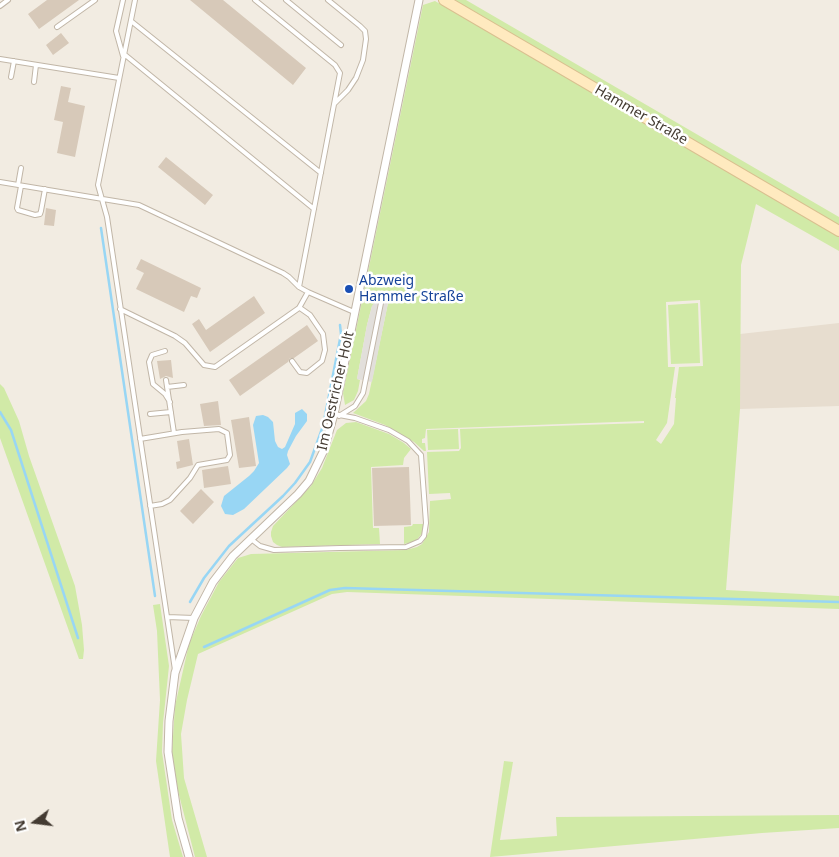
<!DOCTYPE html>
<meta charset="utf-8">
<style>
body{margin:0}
#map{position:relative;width:839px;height:857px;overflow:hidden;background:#f2ece2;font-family:"Noto Sans",sans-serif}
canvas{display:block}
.north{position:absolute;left:10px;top:797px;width:50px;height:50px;-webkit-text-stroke:4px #fff;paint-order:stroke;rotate:255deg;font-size:14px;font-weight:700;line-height:20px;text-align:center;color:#443b32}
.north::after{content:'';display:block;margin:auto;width:18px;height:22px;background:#443b32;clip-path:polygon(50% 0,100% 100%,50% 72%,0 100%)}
</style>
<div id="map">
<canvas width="839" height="857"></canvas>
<div class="north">N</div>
</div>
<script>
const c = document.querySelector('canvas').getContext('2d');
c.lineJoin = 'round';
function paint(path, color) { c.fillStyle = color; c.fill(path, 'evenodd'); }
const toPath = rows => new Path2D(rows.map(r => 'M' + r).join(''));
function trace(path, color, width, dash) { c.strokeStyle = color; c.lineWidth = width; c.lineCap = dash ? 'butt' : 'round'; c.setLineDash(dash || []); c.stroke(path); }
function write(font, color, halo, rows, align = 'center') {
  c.font = font + ' "Noto Sans",sans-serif'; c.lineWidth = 5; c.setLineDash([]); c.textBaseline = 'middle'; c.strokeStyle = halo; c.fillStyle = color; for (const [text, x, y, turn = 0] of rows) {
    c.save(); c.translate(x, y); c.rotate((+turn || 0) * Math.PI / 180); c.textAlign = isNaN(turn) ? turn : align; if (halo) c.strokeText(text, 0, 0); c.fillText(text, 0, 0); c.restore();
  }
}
paint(toPath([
 [839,323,839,406,740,409,740,334]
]), '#e7ddcf');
paint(toPath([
 [453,0,466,0,839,217,839,225],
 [435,1,839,237,839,251,756,204,741,265,740,409,726,590,839,596,839,609,347,592,332,594,198,654,187,700,181,734,184,778,207,857,195,857,178,791,172,752,175,706,189,644,201,616,219,582,238,558,251,554,406,550,417,547,422,544,429,532,430,501,451,499,450,493,429,494,427,452,459,451,461,448,460,429,644,423,644,421,426,429,425,438,422,439,422,443,425,443,426,451,424,451,414,442,385,425,353,413,366,401,369,394,388,303,372,306,367,325,357,379,360,380,358,391,354,400,345,405,343,393,423,5],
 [700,300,703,366,679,367,675,398,676,398,674,424,661,444,656,440,667,423,675,367,668,367,666,302],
 [698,303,700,363,671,364,668,305],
 [0,384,4,388,19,421,29,456,75,586,82,625,84,650,83,659,79,659,0,438],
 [356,422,389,434,404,443,411,449,404,458,403,465,371,467,373,528,379,528,380,544,282,547,277,545,273,542,271,536,271,532,273,526,311,486,322,468,337,430,346,423],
 [458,429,459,449,428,450,427,430],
 [413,524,424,524,423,532,416,541,404,544,404,527,412,526],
 [160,604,169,666,163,723,162,752,172,820,183,857,170,857,156,761,160,700,157,631,153,605],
 [504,761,513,762,500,840,557,836,556,817,839,815,839,828,762,833,490,857]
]), '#d1eaa7');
paint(toPath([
 [381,296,387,299,388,303,372,382,357,379,367,325,372,306,378,297]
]), '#e2dfdb');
paint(toPath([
 [302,409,307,414,307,421,296,436,288,451,287,455,290,464,287,468,244,509,233,515,225,514,221,506,224,496,249,476,254,471,259,463,253,425,256,416,263,415,268,417,273,422,275,441,278,447,282,449,285,447,295,424,295,413]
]), '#98d6f4');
trace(toPath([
 [101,228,155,596],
 [0,412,11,430,78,638],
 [190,602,204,578,229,546,283,496,295,483,310,462,323,426,341,334,340,325],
 [204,647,330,590,345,588,839,602]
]), '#98d6f4', 2.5);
paint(toPath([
 [47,0,79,0,39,29,28,14],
 [190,0,223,0,306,68,293,85],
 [61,33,69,43,53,55,46,45],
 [61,86,71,88,68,102,85,106,75,157,57,153,63,122,54,120],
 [166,157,213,195,205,205,158,167],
 [46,208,56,210,54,226,44,225],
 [141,259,201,288,197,298,191,296,184,312,136,289,144,273,136,269],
 [254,296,265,313,210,352,192,324,199,319,206,330],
 [307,325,318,341,294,358,290,358,288,362,240,396,229,380],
 [171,360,173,378,166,376,160,379,157,361],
 [218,401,221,425,204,426,200,404],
 [249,417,256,466,239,468,231,420],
 [189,439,193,465,177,469,176,462,180,461,177,441],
 [228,466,231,484,204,488,202,470],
 [409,467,411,525,374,526,372,468],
 [201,489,214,502,193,524,180,511]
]), '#d7c9b9');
const service = toPath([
 [135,0,98,185,107,217,175,670],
 [286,0,341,45],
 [328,0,360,26,365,31,366,39,363,60,356,78,348,90,335,103],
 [0,6,8,0],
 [131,21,321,173],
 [57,27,95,0],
 [124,54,314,209],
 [123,56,116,31,123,0],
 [0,59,119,78],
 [11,77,14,61],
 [34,82,36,65],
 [0,182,139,205,283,273,289,277,299,287],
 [18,185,21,168],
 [21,186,17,208,18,210,35,215,40,214,41,211,45,189],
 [308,292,354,312],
 [120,309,175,336,185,343,204,365,215,367,299,308,308,292,299,287,340,73,335,65,255,0],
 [165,351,152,355,149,362,153,384,165,394,170,402],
 [292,361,300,372,307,373,322,361,325,350,323,334,310,315,300,308],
 [166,380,174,433],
 [167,387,184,385],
 [150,414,171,412],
 [339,416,355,406,363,393,382,298],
 [140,439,182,432,219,429,227,433,230,455,227,460,198,465,190,478,170,500,162,504,150,506],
 [251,539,260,546,274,550,340,548,406,547,420,541,424,536,426,523,421,455,408,441,389,430,355,418,334,414],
 [167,617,194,618]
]);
const minor = toPath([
 [189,857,178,818,168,752,169,721,175,673,194,618,213,582,233,556,298,494,309,481,324,450,334,414,419,0]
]);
const secondary = toPath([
 [444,0,839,231]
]);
trace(service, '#c1b6a7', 6);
trace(minor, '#c1b6a7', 9);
trace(secondary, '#d9c090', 12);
trace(service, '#fff', 4);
trace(minor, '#fff', 7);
trace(secondary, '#ffeabf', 10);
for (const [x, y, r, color] of [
 [349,289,5,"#1a4fb4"]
]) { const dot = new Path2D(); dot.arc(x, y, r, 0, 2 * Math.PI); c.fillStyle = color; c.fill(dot); trace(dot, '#fff', 2); }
write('14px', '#443b32', '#fff', [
 ["Hammer Straße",641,115,30],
 ["Im Oestricher Holt",336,391,-77]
]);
write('14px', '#164399', '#fff', [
 ["Abzweig",359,281],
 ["Hammer Straße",359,297]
], 'left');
</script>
